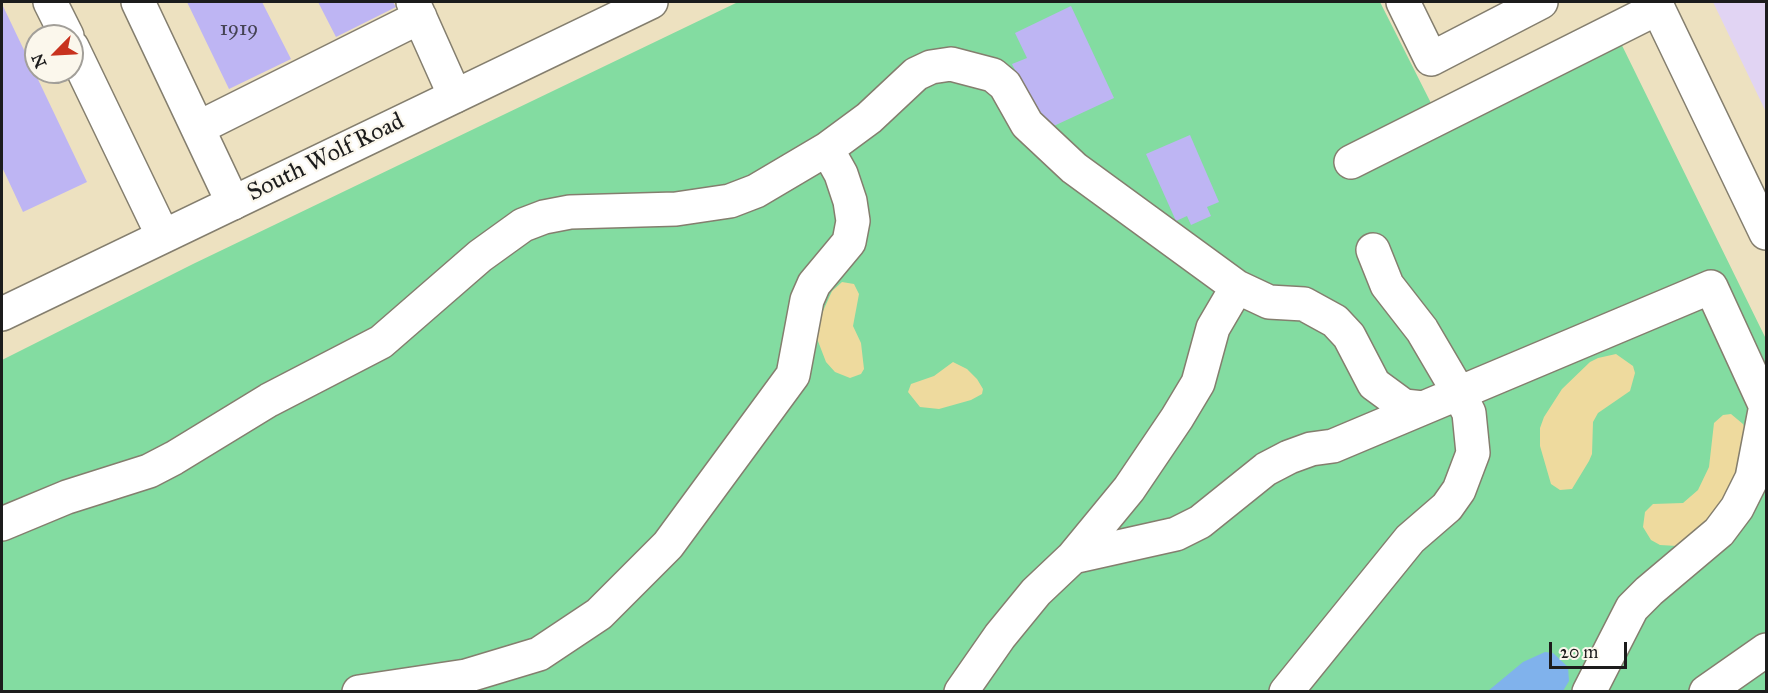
<!DOCTYPE html>
<style>
body{margin:0}
#map{position:relative;width:1768px;height:693px;overflow:hidden;background:#ede1c0;font-family:"IM FELL Great Primer",serif}
canvas{display:block}
.frame{position:absolute;inset:0;border:3px solid #1c1c1c;pointer-events:none}
.north{position:absolute;left:24px;top:24px;width:60px;height:60px;box-sizing:border-box;background:#fbf7ec;border:2px solid #a29f99;border-radius:50%;rotate:246deg;font-size:16px;font-weight:700;line-height:24px;text-align:center;color:#1c1c1c}
.north::after{content:'';display:block;margin:auto;width:21px;height:27px;background:#c8321e;clip-path:polygon(50% 0,100% 100%,50% 72%,0 100%)}
.scale{position:absolute;left:1549px;top:642px;width:78px;height:27px;box-sizing:border-box;border:3px solid #1c1c1c;border-top:0;padding-left:8px;font-size:18px;line-height:21px;white-space:nowrap;color:#1c1c1c;-webkit-text-stroke:4px #fbf7ec;paint-order:stroke}
</style>
<div id="map">
<canvas width="1768" height="693"></canvas>
<div class="frame"></div>
<div class="north">N</div>
<div class="scale">20 m</div>
</div>
<script>
const c = document.querySelector('canvas').getContext('2d');
c.lineJoin = 'round';
function paint(path, color) { c.fillStyle = color; c.fill(path, 'evenodd'); }
const toPath = rows => new Path2D(rows.map(r => 'M' + r).join(''));
function trace(path, color, width, dash) { c.strokeStyle = color; c.lineWidth = width; c.lineCap = dash ? 'butt' : 'round'; c.setLineDash(dash || []); c.stroke(path); }
function write(font, color, halo, rows, align = 'center') {
  c.font = font + ' "IM FELL Great Primer",serif'; c.lineWidth = 4.5; c.setLineDash([]); c.textBaseline = 'middle'; c.strokeStyle = halo; c.fillStyle = color; for (const [text, x, y, turn = 0] of rows) {
    c.save(); c.translate(x, y); c.rotate((+turn || 0) * Math.PI / 180); c.textAlign = isNaN(turn) ? turn : align; if (halo) c.strokeText(text, 0, 0); c.fillText(text, 0, 0); c.restore();
  }
}
paint(toPath([
 [1713,2,1766,2,1766,112]
]), '#e1d4f3');
paint(toPath([
 [738,2,1380,2,1435,111,1611,23,1766,339,1766,691,2,692,2,360,193,264]
]), '#83dca1');
paint(toPath([
 [842,282,854,284,859,294,853,326,861,343,864,369,861,374,850,378,835,372,826,362,816,336,819,320,832,291],
 [1616,354,1633,366,1635,373,1630,391,1598,413,1593,422,1592,454,1589,461,1572,489,1560,490,1551,484,1540,446,1540,428,1544,417,1562,389,1590,362,1598,358],
 [953,362,967,369,977,379,983,389,982,394,971,400,939,409,920,407,908,392,911,384,934,376],
 [1731,414,1743,424,1750,442,1726,503,1688,540,1677,546,1660,545,1651,540,1643,527,1645,512,1653,504,1683,503,1698,490,1709,467,1714,423,1723,415]
]), '#eeda9e');
paint(toPath([
 [1545,652,1553,653,1568,667,1569,681,1563,691,1488,691,1523,662]
]), '#80b2ec');
paint(toPath([
 [187,2,262,2,291,59,229,89],
 [318,2,393,2,396,7,336,37],
 [2,4,87,182,23,212,2,167],
 [1071,6,1114,98,1043,131,1010,75,1016,72,1012,64,1027,58,1015,33],
 [1190,135,1219,202,1207,207,1211,216,1191,225,1187,216,1176,221,1146,154]
]), '#beb5f3');
const minor = toPath([
 [50,2,67,36],
 [138,2,233,203],
 [413,2,455,96],
 [1403,2,1431,59,1541,2],
 [72,47,163,236],
 [198,128,420,17],
 [1351,162,1658,8],
 [2,524,67,497,149,471,174,458,269,400,381,342,480,256,523,225,544,217,570,212,676,209,730,201,756,191,827,149,869,118,916,74,931,67,951,64,993,75,1005,85,1027,124,1074,168,1237,287,1269,302,1304,304,1335,321,1349,336,1374,384,1404,406,1423,408],
 [1073,557,1176,534,1200,522,1266,469,1289,457,1311,449,1333,446,1711,287,1766,407],
 [359,692,466,676,539,654,599,614,668,545,793,375,807,300,814,284,849,242,853,221,850,201,841,174,827,149],
 [961,692,1000,636,1036,592,1073,557,1129,489,1177,418,1198,383,1213,328,1237,287],
 [1286,692,1410,539,1447,507,1459,490,1473,453,1469,413,1459,393,1422,330,1387,285,1373,250],
 [1589,692,1632,608,1649,591,1719,532,1737,508,1752,478,1766,405],
 [1706,692,1766,650]
]);
const major = toPath([
 [1655,2,1766,233],
 [2,314,651,2]
]);
trace(minor, '#847e6e', 36);
trace(major, '#847e6e', 36);
trace(minor, '#fff', 33);
trace(major, '#fff', 33);
write('21px', '#444252', null, [
 ["1919",239,30]
]);
write('24px', '#1c1c1c', '#fbf7ec', [
 ["South Wolf Road",326,158,-26]
]);
</script>
